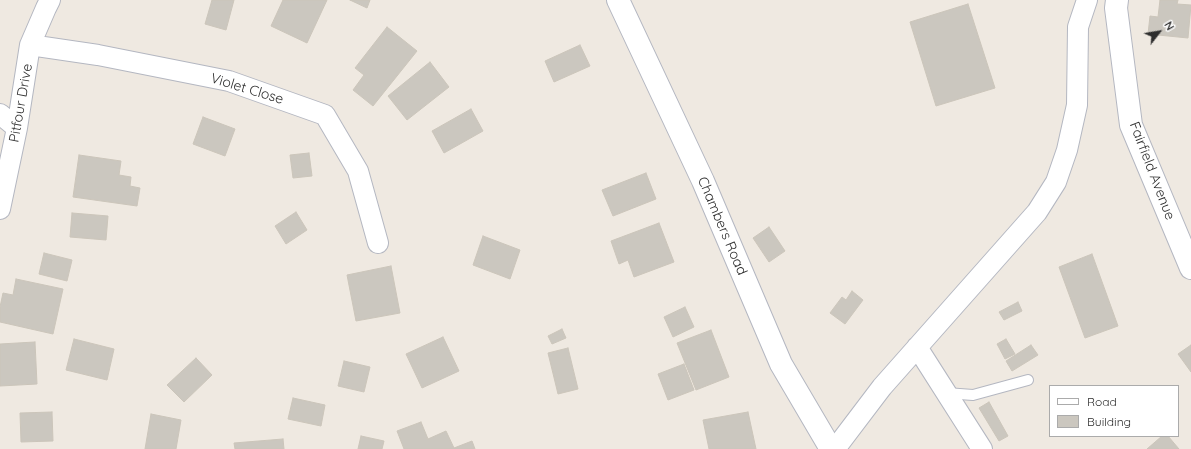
<!DOCTYPE html>
<style>
body{margin:0}
#map{position:relative;width:1191px;height:449px;overflow:hidden;background:#efe9e1;font-family:Quicksand,sans-serif}
canvas{display:block}
.legend{position:absolute;left:1049px;top:385px;width:130px;height:52px;box-sizing:border-box;background:#fff;border:1px solid #ababab;margin:0;padding:5px 7px;list-style:none;font-size:12px;color:#2e2e2e}
.legend li{display:flex;align-items:center;gap:8px;height:20px}
.legend b{width:20px;border:1px solid #ababab}
.north{position:absolute;left:1139px;top:12px;width:40px;height:40px;-webkit-text-stroke:3px #fff;paint-order:stroke;rotate:59deg;font-size:11px;font-weight:700;line-height:16px;text-align:center;color:#2e2e2e}
.north::after{content:'';display:block;margin:auto;width:14px;height:18px;background:#2e2e2e;clip-path:polygon(50% 0,100% 100%,50% 72%,0 100%)}
</style>
<div id="map">
<canvas width="1191" height="449"></canvas>
<ul class="legend">
<li><b style="height:5px;background:#fff"></b>Road</li>
<li><b style="height:11px;background:#cbc7bf"></b>Building</li>
</ul>
<div class="north">N</div>
</div>
<script>
const c = document.querySelector('canvas').getContext('2d');
c.lineJoin = 'round';
function paint(path, color) { c.fillStyle = color; c.fill(path, 'evenodd'); }
const toPath = rows => new Path2D(rows.map(r => 'M' + r).join(''));
function trace(path, color, width, dash) { c.strokeStyle = color; c.lineWidth = width; c.lineCap = dash ? 'butt' : 'round'; c.setLineDash(dash || []); c.stroke(path); }
function write(font, color, halo, rows, align = 'center') {
  c.font = font + ' Quicksand,sans-serif'; c.lineWidth = 3; c.setLineDash([]); c.textBaseline = 'middle'; c.strokeStyle = halo; c.fillStyle = color; for (const [text, x, y, turn = 0] of rows) {
    c.save(); c.translate(x, y); c.rotate((+turn || 0) * Math.PI / 180); c.textAlign = isNaN(turn) ? turn : align; if (halo) c.strokeText(text, 0, 0); c.fillText(text, 0, 0); c.restore();
  }
}
const building = toPath([
 [212,0,234,0,226,30,205,24,212,0],
 [283,0,327,0,307,43,271,26,283,0],
 [350,0,370,0,367,8,350,0],
 [1160,0,1178,0,1177,4,1191,5,1188,38,1148,34,1150,16,1158,17,1160,0],
 [968,4,995,88,936,106,910,22,968,4],
 [387,27,417,51,373,106,353,90,364,75,355,68,387,27],
 [580,45,590,66,554,82,545,61,580,45],
 [430,62,449,87,407,120,388,96,430,62],
 [471,109,483,131,444,153,432,131,471,109],
 [203,117,235,129,225,156,193,144,203,117],
 [309,153,312,176,293,178,290,155,309,153],
 [79,155,121,161,119,175,131,177,130,186,140,188,137,206,73,197,79,155],
 [646,173,656,199,613,216,602,190,646,173],
 [296,212,307,230,286,244,275,226,296,212],
 [72,213,108,216,106,240,70,237,72,213],
 [659,223,674,262,634,277,628,260,619,264,611,241,659,223],
 [769,227,785,251,769,262,753,238,769,227],
 [483,236,520,250,510,279,473,265,483,236],
 [44,253,72,260,67,281,39,274,44,253],
 [1092,254,1118,326,1085,338,1059,267,1092,254],
 [391,266,400,313,356,321,347,275,391,266],
 [16,279,63,289,53,334,0,322,0,307,3,293,13,295,16,279],
 [852,291,863,300,845,324,830,313,842,297,846,300,852,291],
 [1018,302,1022,311,1004,320,999,312,1018,302],
 [685,307,694,327,673,337,664,317,685,307],
 [562,329,566,338,552,344,548,336,562,329],
 [711,330,729,377,696,390,677,343,711,330],
 [443,337,459,371,422,388,406,354,443,337],
 [74,339,114,349,107,380,66,370,74,339],
 [1006,339,1015,354,1005,359,997,344,1006,339],
 [35,342,37,384,0,386,0,344,35,342],
 [1031,345,1038,355,1012,371,1006,361,1031,345],
 [1191,345,1191,372,1178,354,1191,345],
 [568,348,578,389,558,394,548,353,568,348],
 [196,358,212,375,184,402,167,385,196,358],
 [344,361,370,367,364,392,338,386,344,361],
 [684,364,694,390,668,400,658,374,684,364],
 [293,398,325,405,321,426,288,419,293,398],
 [989,402,1008,436,999,441,979,408,989,402],
 [52,412,53,441,21,442,20,413,52,412],
 [748,412,756,449,709,449,703,420,748,412],
 [151,414,181,420,176,449,145,449,151,414],
 [421,422,428,439,446,431,454,448,472,441,475,449,404,449,397,431,421,422],
 [361,436,384,441,382,449,358,449,361,436],
 [1162,436,1168,436,1179,449,1147,449,1162,436],
 [283,439,284,449,235,449,234,443,283,439]
]);
paint(building, '#cbc7bf');
trace(building, '#cbc5ba', 1);
const service = toPath([
 [946,393,973,395,1028,380]
]);
const minor = toPath([
 [30,45,98,55,229,81,325,115,358,171,378,243],
 [0,114,17,128],
 [0,209,17,128,30,45,46,8,50,0],
 [917,347,982,449],
 [835,449,882,387,1037,212,1056,182,1067,150,1077,105,1078,27,1087,0]
]);
const tertiary = toPath([
 [618,0,703,181,781,364,831,449],
 [1117,0,1116,8,1131,125,1191,268]
]);
trace(service, '#b4b7c1', 12);
trace(minor, '#b4b7c1', 22);
trace(tertiary, '#b4b7c1', 24);
trace(service, '#fff', 10);
trace(minor, '#fff', 20);
trace(tertiary, '#fff', 22);
write('14px', '#2e2e2e', '#fff', [
 ["Violet Close",247,89,17],
 ["Pitfour Drive",21,103,-80],
 ["Fairfield Avenue",1152,171,69],
 ["Chambers Road",722,226,67]
]);
</script>
